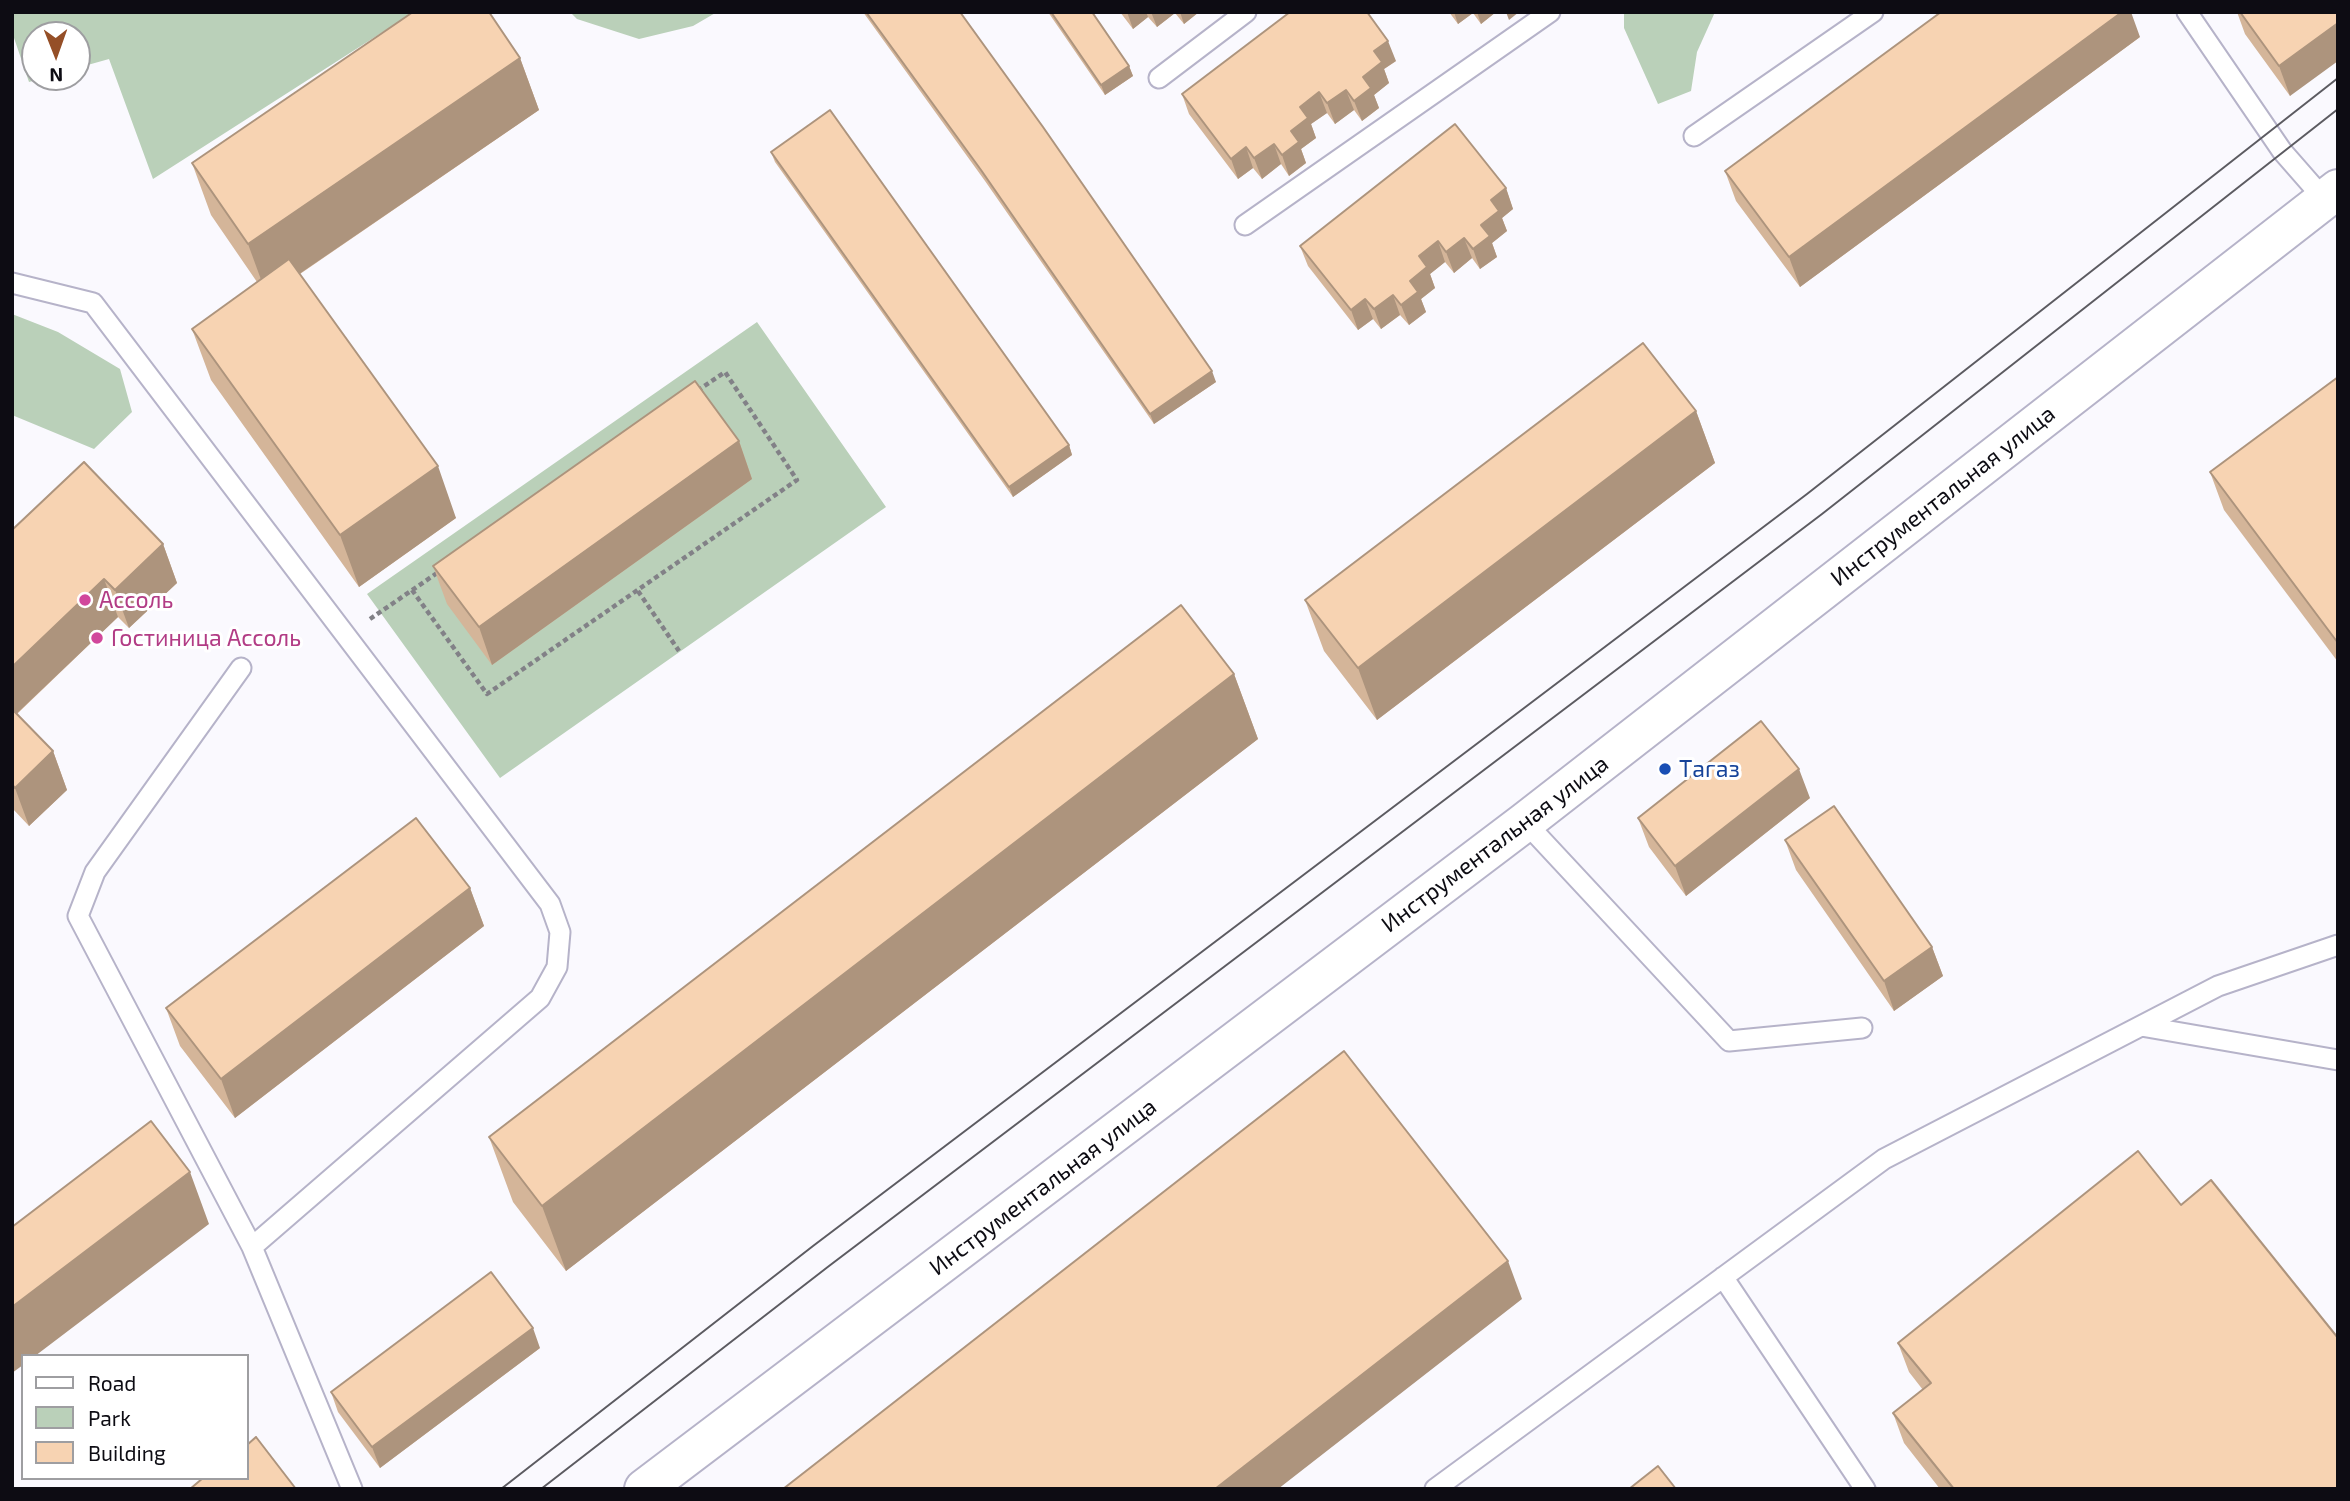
<!DOCTYPE html>
<meta charset="utf-8">
<style>
body{margin:0}
#map{position:relative;width:2350px;height:1501px;overflow:hidden;background:#faf9fe;font-family:"Exo 2",sans-serif}
canvas{display:block}
.frame{position:absolute;inset:0;border:14px solid #0d0c13;pointer-events:none}
.legend{position:absolute;left:21px;top:1354px;width:228px;height:126px;box-sizing:border-box;background:#fff;border:2px solid #9e9ea1;margin:0;padding:9px 12px;list-style:none;font-size:21px;color:#0d0c13}
.legend li{display:flex;align-items:center;gap:14px;height:35px}
.legend b{width:35px;border:2px solid #9e9ea1}
.north{position:absolute;left:21px;top:21px;width:70px;height:70px;box-sizing:border-box;background:#fff;border:2px solid #9e9ea1;border-radius:50%;rotate:179deg;font-size:19px;font-weight:700;line-height:28px;text-align:center;color:#0d0c13}
.north::after{content:'';display:block;margin:auto;width:24px;height:32px;background:#954f27;clip-path:polygon(50% 0,100% 100%,50% 72%,0 100%)}
</style>
<div id="map">
<canvas width="2350" height="1501"></canvas>
<div class="frame"></div>
<ul class="legend">
<li><b style="height:9px;background:#fff"></b>Road</li>
<li><b style="height:19px;background:#bad0b9"></b>Park</li>
<li><b style="height:19px;background:#f7d3b2"></b>Building</li>
</ul>
<div class="north">N</div>
</div>
<script>
const c = document.querySelector('canvas').getContext('2d');
c.lineJoin = 'round';
function paint(path, color) { c.fillStyle = color; c.fill(path, 'evenodd'); }
const toPath = rows => new Path2D(rows.map(r => 'M' + r).join(''));
function trace(path, color, width, dash) { c.strokeStyle = color; c.lineWidth = width; c.lineCap = dash ? 'butt' : 'round'; c.setLineDash(dash || []); c.stroke(path); }
function write(font, color, halo, rows, align = 'center') {
  c.font = font + ' "Exo 2",sans-serif'; c.lineWidth = 6; c.setLineDash([]); c.textBaseline = 'middle'; c.strokeStyle = halo; c.fillStyle = color; for (const [text, x, y, turn = 0] of rows) {
    c.save(); c.translate(x, y); c.rotate((+turn || 0) * Math.PI / 180); c.textAlign = isNaN(turn) ? turn : align; if (halo) c.strokeText(text, 0, 0); c.fillText(text, 0, 0); c.restore();
  }
}
paint(toPath([
 [12,12,414,12,153,179,109,59,77,68,77,35,35,35,35,77,46,77,29,82,12,32],
 [570,12,717,12,693,26,639,39,577,19],
 [1624,12,1715,12,1697,52,1691,91,1658,104,1624,28],
 [12,314,58,332,120,369,132,412,94,449,12,415],
 [757,322,886,507,500,778,367,594]
]), '#bad0b9');
const service = toPath([
 [2187,12,2282,151,2324,199],
 [1159,78,1246,12],
 [1694,136,1873,12],
 [1245,225,1550,12],
 [12,283,93,303,550,904,560,932,557,967,540,998,252,1247],
 [241,668,95,872,78,916,252,1247,352,1489],
 [1525,822,1729,1041,1862,1028],
 [2141,1026,2338,1060],
 [1723,1277,1865,1489],
 [1435,1489,1884,1159,2218,986,2338,945]
]);
const tertiary = toPath([
 [644,1489,1525,822,2338,189]
]);
trace(service, '#b6b3c9', 23);
trace(tertiary, '#b6b3c9', 42);
trace(toPath([
 [412,590,487,694,797,480,725,372,697,391],
 [638,591,679,651],
 [370,619,440,571]
]), '#828187', 4.5, [5, 3.5]);
trace(service, '#fff', 19);
trace(tertiary, '#fff', 38);
trace(toPath([
 [501,1489,813,1246,1807,494,2338,78],
 [541,1489,829,1266,1822,514,2338,109]
]), '#5c5b61', 2);
paint(toPath([
 [863,12,960,12,1216,382,1154,424,985,181],
 [1048,12,1092,12,1129,66,1133,76,1105,95],
 [1120,12,1199,12,1184,24,1175,13,1157,27,1148,17,1133,29],
 [1449,12,1496,12,1481,24,1473,13,1458,24],
 [2237,12,2338,12,2290,96,2245,34],
 [2140,37,1800,287,1736,201,1725,171],
 [520,58,539,110,300,274,456,518,359,587,211,380,192,329,257,282,211,215,192,163],
 [1396,61,1384,69,1389,83,1374,95,1379,108,1362,121,1354,110,1335,124,1327,113,1311,124,1316,138,1301,149,1306,163,1289,176,1281,164,1262,179,1253,168,1238,179,1189,114,1182,94],
 [771,152,1069,445,1072,455,1013,497,775,162],
 [1506,188,1513,209,1502,218,1507,231,1492,243,1497,257,1480,269,1472,258,1454,273,1445,262,1430,274,1435,288,1421,299,1426,312,1409,325,1400,315,1381,329,1373,319,1358,330,1308,266,1300,246],
 [2338,377,2338,662,2224,510,2210,472],
 [1696,411,1715,463,1377,720,1324,651,1305,600],
 [739,441,752,479,492,665,447,604,433,566],
 [12,530,163,544,177,583,129,628,118,617,17,714,53,751,67,790,29,826,12,808],
 [1234,674,1258,739,566,1271,513,1202,489,1137],
 [1810,798,1686,896,1649,847,1638,818],
 [1785,840,1932,947,1943,976,1894,1011,1796,870],
 [470,888,484,926,235,1118,180,1046,166,1008],
 [2181,1205,2338,1489,1940,1489,1904,1443,1893,1413,1923,1390,1909,1372,1898,1343],
 [540,1348,380,1468,338,1412,331,1392]
]), '#d4b599');
paint(toPath([
 [1127,12,1146,12,1148,17,1133,29],
 [1151,12,1175,12,1175,13,1157,27],
 [1180,12,1199,12,1184,24],
 [1454,12,1473,12,1473,13,1458,24],
 [1477,12,1496,12,1481,24],
 [1506,12,1519,12,1509,20],
 [2122,12,2131,12,2140,37,1800,287,1789,257],
 [2338,23,2338,61,2290,96,2279,66],
 [1388,41,1396,61,1384,69,1389,83,1374,95,1379,108,1362,121,1354,101,1374,51],
 [520,58,539,110,267,296,248,244],
 [1129,66,1133,76,1105,95,1101,85],
 [1346,90,1354,110,1335,124,1327,103],
 [1319,92,1327,113,1311,124,1316,138,1301,149,1306,163,1289,176,1282,155,1300,107],
 [1274,144,1281,164,1262,179,1254,158],
 [1246,147,1253,168,1238,179,1231,159],
 [1506,188,1513,209,1502,218,1507,231,1492,243,1497,257,1480,269,1473,249,1491,200],
 [1464,238,1472,258,1454,273,1446,252],
 [1438,241,1445,262,1430,274,1435,288,1421,299,1426,312,1409,325,1401,305,1410,281,1419,256],
 [1393,295,1400,315,1381,329,1374,309],
 [1365,299,1373,319,1358,330,1351,310],
 [1212,371,1216,382,1154,424,1150,414],
 [1696,411,1715,463,1377,720,1358,668],
 [739,441,752,479,492,665,479,627],
 [1069,445,1072,455,1013,497,1009,487],
 [438,466,456,518,359,587,340,535],
 [163,544,177,583,129,628,115,590],
 [104,579,118,617,12,718,12,667],
 [1234,674,1258,739,566,1271,542,1206],
 [53,751,67,790,29,826,15,788],
 [1799,769,1810,798,1686,896,1675,866],
 [470,888,484,926,235,1118,221,1079],
 [1932,947,1943,976,1894,1011,1884,981],
 [190,1172,209,1224,35,1356,23,1356,23,1365,12,1373,12,1307],
 [1508,1261,1522,1299,1278,1489,1215,1489],
 [533,1328,540,1348,380,1468,372,1447]
]), '#ad947d');
const building = toPath([
 [413,12,489,12,520,58,248,244,192,163,413,12],
 [866,12,960,12,1043,127,1212,371,1150,414,981,170,866,12],
 [1051,12,1092,12,1129,66,1101,85,1051,12],
 [1290,12,1367,12,1388,41,1374,51,1382,62,1363,77,1371,88,1354,101,1346,90,1327,103,1319,92,1300,107,1308,118,1291,131,1299,142,1282,155,1274,144,1254,158,1246,147,1231,159,1182,94,1290,12],
 [1941,12,2122,12,1789,257,1725,171,1941,12],
 [2240,12,2338,12,2338,23,2279,66,2240,12],
 [830,110,1069,445,1009,487,771,152,830,110],
 [1455,124,1506,188,1491,200,1499,211,1481,225,1490,236,1473,249,1464,238,1446,252,1438,241,1419,256,1427,267,1410,281,1418,292,1401,305,1393,295,1374,309,1365,299,1351,310,1300,246,1455,124],
 [289,259,438,466,340,535,192,329,289,259],
 [1643,343,1696,411,1358,668,1305,600,1643,343],
 [2338,377,2338,643,2210,472,2338,377],
 [695,381,739,441,479,627,433,566,695,381],
 [84,462,163,544,115,590,104,579,12,667,12,530,84,462],
 [1181,605,1234,674,542,1206,489,1137,1181,605],
 [12,709,53,751,15,788,12,784,12,709],
 [1761,721,1799,769,1675,866,1638,818,1761,721],
 [1834,806,1932,947,1884,981,1785,840,1834,806],
 [416,818,470,888,221,1079,166,1008,416,818],
 [1344,1051,1508,1261,1215,1489,783,1489,1344,1051],
 [151,1121,190,1172,12,1307,12,1227,151,1121],
 [2138,1151,2181,1205,2211,1180,2338,1338,2338,1489,1954,1489,1893,1413,1931,1383,1898,1343,2138,1151],
 [491,1272,533,1328,372,1447,331,1392,491,1272],
 [256,1437,296,1489,190,1489,203,1478,247,1478,247,1445,256,1437],
 [1658,1466,1676,1489,1629,1489,1658,1466]
]);
paint(building, '#f7d3b2');
trace(building, '#ad947d', 2);
for (const [x, y, r, color] of [
 [85,600,7,"#d1479c"],
 [97,638,7,"#d1479c"],
 [1665,769,7,"#1a4fb4"]
]) { const dot = new Path2D(); dot.arc(x, y, r, 0, 2 * Math.PI); c.fillStyle = color; c.fill(dot); trace(dot, '#fff', 2.5); }
write('23px', '#0d0c13', '#fff', [
 ["Инструментальная улица",1943,496,-38],
 ["Инструментальная улица",1495,844,-37],
 ["Инструментальная улица",1043,1187,-37]
]);
write('23px', '#b23c85', '#fff', [
 ["Ассоль",99,600],
 ["Гостиница Ассоль",111,638]
], 'left');
write('23px', '#164399', '#fff', [
 ["Тагаз",1679,769]
], 'left');
</script>
